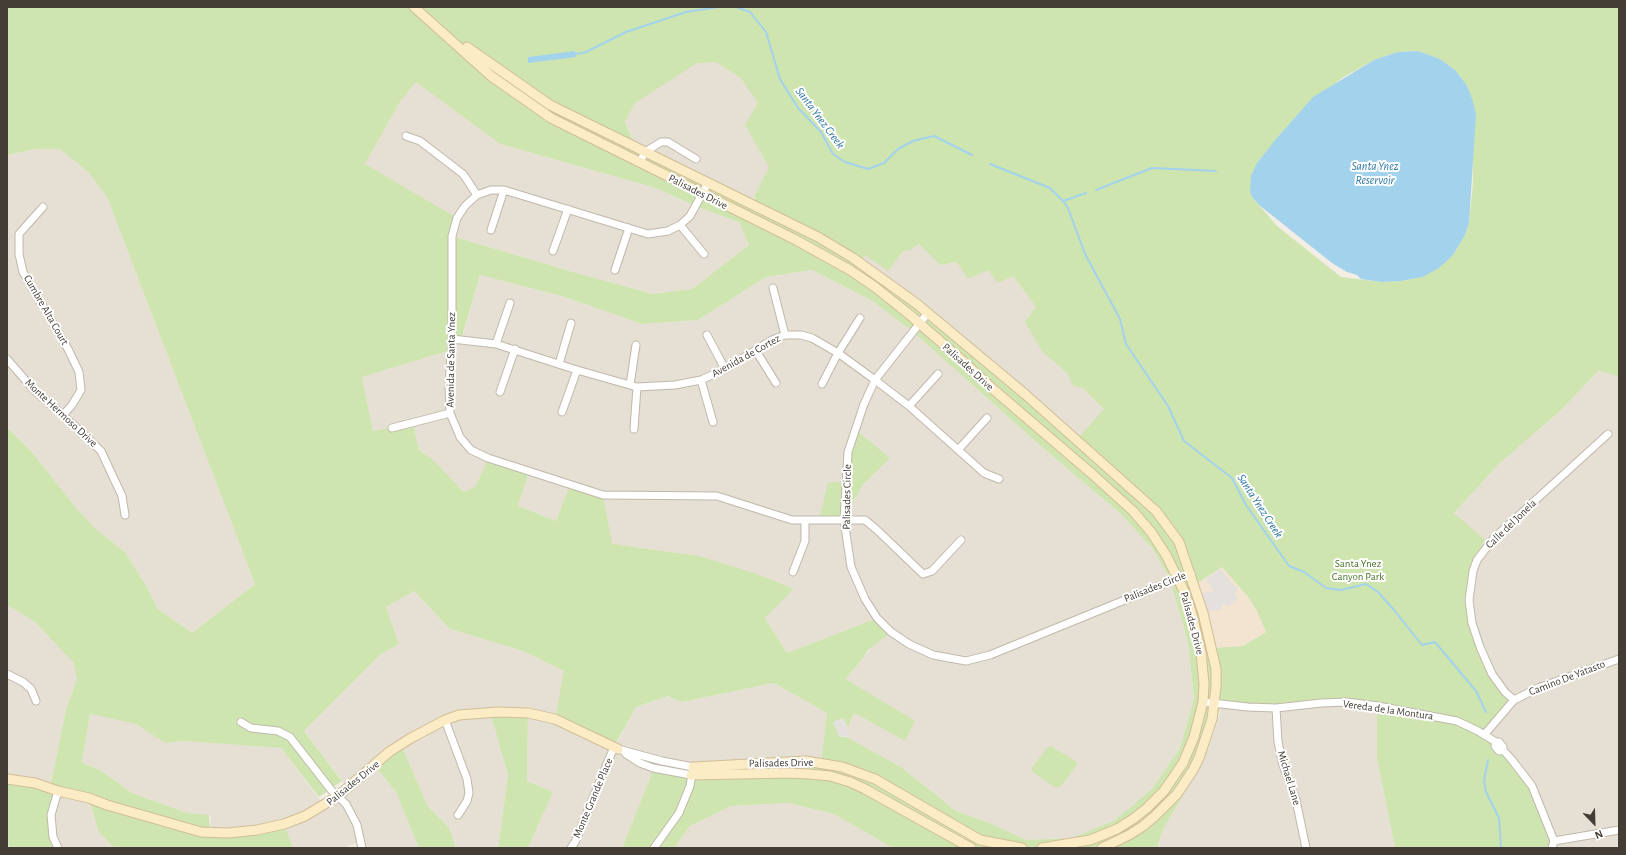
<!DOCTYPE html>
<style>
body{margin:0}
#map{position:relative;width:1626px;height:855px;overflow:hidden;background:#f2ede5;font-family:"Alegreya Sans",sans-serif}
canvas{display:block}
.frame{position:absolute;inset:0;border:8px solid #443d35;pointer-events:none}
.north{position:absolute;left:1574px;top:803px;width:40px;height:40px;-webkit-text-stroke:3px #fff;paint-order:stroke;rotate:157deg;font-size:11px;font-weight:700;line-height:16px;text-align:center;color:#443d35}
.north::after{content:'';display:block;margin:auto;width:14px;height:18px;background:#443d35;clip-path:polygon(50% 0,100% 100%,50% 72%,0 100%)}
</style>
<div id="map">
<canvas width="1626" height="855"></canvas>
<div class="frame"></div>
<div class="north">N</div>
</div>
<script>
const c = document.querySelector('canvas').getContext('2d');
c.lineJoin = 'round';
function paint(path, color) { c.fillStyle = color; c.fill(path, 'evenodd'); }
const toPath = rows => new Path2D(rows.map(r => 'M' + r).join(''));
function trace(path, color, width, dash) { c.strokeStyle = color; c.lineWidth = width; c.lineCap = dash ? 'butt' : 'round'; c.setLineDash(dash || []); c.stroke(path); }
function write(font, color, halo, rows, align = 'center') {
  c.font = font + ' "Alegreya Sans",sans-serif'; c.lineWidth = 4; c.setLineDash([]); c.textBaseline = 'middle'; c.strokeStyle = halo; c.fillStyle = color; for (const [text, x, y, turn = 0] of rows) {
    c.save(); c.translate(x, y); c.rotate((+turn || 0) * Math.PI / 180); c.textAlign = isNaN(turn) ? turn : align; if (halo) c.strokeText(text, 0, 0); c.fillText(text, 0, 0); c.restore();
  }
}
paint(toPath([
 [693,52,753,72,776,174,754,197,750,204,636,147,614,95],
 [413,79,500,144,656,188,695,206,739,222,749,245,692,289,653,294,573,272,452,236,365,164],
 [35,149,60,149,89,173,107,197,255,584,192,633,158,609,147,587,125,552,97,530,77,509,31,451,7,427,7,155],
 [878,231,908,245,912,249,919,244,940,265,957,262,1013,276,1037,308,1106,411,1075,442,860,263],
 [812,270,871,300,912,331,1043,448,1121,514,1152,548,1171,580,1188,642,1194,699,1180,748,1152,789,1115,820,1072,838,1026,840,992,824,956,811,901,767,847,737,848,728,854,713,905,741,914,721,846,679,873,646,877,618,787,653,765,618,794,589,699,556,611,544,603,495,570,485,556,521,518,506,529,472,488,459,476,486,464,492,432,459,419,450,413,423,373,431,362,377,451,350,452,339,462,339,480,275,565,297,642,324,698,320,766,277],
 [856,430,889,458,862,486,844,520,846,481],
 [1599,369,1619,377,1619,848,1550,848,1539,801,1496,742,1487,736,1498,681,1482,647,1447,521,1499,464,1560,411],
 [414,591,450,629,523,651,564,671,615,747,636,707,668,696,681,702,774,683,827,713,821,763,717,766,662,761,654,768,622,848,528,848,553,792,527,781,528,713,490,712,508,775,498,848,456,848,449,827,427,805,401,744,375,766,396,792,419,848,362,848,360,841,344,848,293,848,284,824,210,832,211,816,187,813,132,793,103,772,82,762,90,714,136,724,165,743,185,741,281,748,324,805,348,788,304,731,381,654,399,644,386,607],
 [7,602,9,606,35,622,75,663,77,679,66,709,50,788,7,779],
 [1320,701,1377,705,1377,759,1395,848,1157,848,1162,831,1206,756,1223,703],
 [58,791,89,798,98,831,114,848,58,848,51,815],
 [788,803,834,814,893,848,674,848,690,826,731,806]
]), '#e6dfd3');
paint(toPath([
 [1222,567,1248,597,1269,630,1243,646,1212,648,1196,584]
]), '#f3e3d1');
paint(toPath([
 [7,7,1619,7,1619,377,1599,370,1560,411,1499,464,1454,513,1485,540,1481,546,1485,549,1479,560,1470,599,1475,623,1494,674,1516,701,1487,736,1539,801,1552,842,1550,848,1395,848,1377,759,1377,705,1276,706,1222,702,1206,756,1162,831,1157,848,893,848,834,814,788,803,731,806,690,826,674,848,622,848,654,768,690,775,693,767,821,762,827,713,774,683,681,702,668,696,636,707,614,747,555,719,564,671,523,651,450,629,414,591,386,607,399,644,381,654,304,731,342,781,319,797,281,748,185,741,165,743,136,724,90,714,82,762,103,772,132,793,187,813,209,815,210,832,284,824,293,848,114,848,98,831,89,798,58,791,51,815,58,848,10,848,7,843,7,779,50,788,66,709,77,679,74,663,35,622,9,606,7,602,7,427,31,451,77,509,97,530,125,552,147,587,158,609,192,633,255,584,107,197,89,173,60,149,35,149,7,155],
 [1418,51,1440,59,1455,70,1466,84,1472,98,1473,183,1469,223,1465,235,1453,255,1423,277,1400,281,1381,282,1341,277,1277,226,1252,197,1257,163,1297,115,1342,78,1374,60,1398,52],
 [716,62,741,78,758,103,745,125,769,167,754,197,755,198,750,204,636,147,625,122,635,103,697,63],
 [416,82,500,144,656,188,695,206,739,222,749,245,692,289,653,294,573,272,452,236,457,218,365,164,401,100],
 [919,244,940,265,957,262,968,279,988,270,998,283,1013,276,1036,307,1025,322,1042,351,1067,373,1073,386,1083,388,1104,409,1075,442,891,285,860,263,865,255,888,271,904,250,907,251,912,249],
 [812,270,871,300,912,331,1043,448,1121,514,1152,548,1170,579,1188,642,1194,699,1180,748,1152,789,1115,820,1072,838,1026,840,992,824,956,811,901,767,847,737,840,737,833,722,843,718,848,728,854,713,905,741,915,721,846,679,864,657,867,651,891,632,877,618,787,653,765,618,794,589,754,573,699,556,612,544,603,495,570,485,556,521,518,506,529,472,488,458,476,486,464,492,432,459,419,450,413,423,373,431,362,377,451,350,452,339,461,340,480,275,565,297,642,324,698,320,766,277],
 [1222,567,1248,597,1257,611,1266,632,1243,646,1213,648,1196,584],
 [856,430,890,458,862,486,844,520,819,520,828,483,846,481,848,452],
 [490,712,528,713,527,781,553,792,528,848,498,848,508,775],
 [401,744,427,805,449,827,456,848,419,848,396,792,375,766],
 [1051,746,1077,762,1077,765,1060,787,1056,788,1033,772,1031,769,1047,748]
]), '#cfe5af');
paint(toPath([
 [1220,569,1238,590,1234,594,1238,598,1228,607,1226,604,1222,605,1222,608,1205,613,1199,594,1214,591,1206,579],
 [843,718,848,728,847,736,840,737,833,722]
]), '#e3e0dd');
paint(toPath([
 [575,51,576,57,528,63,528,57],
 [1418,51,1440,59,1455,70,1466,84,1472,98,1476,114,1469,223,1465,235,1453,255,1439,268,1423,277,1400,281,1381,282,1361,279,1357,275,1347,272,1332,263,1259,205,1252,197,1250,191,1251,176,1257,163,1276,139,1313,97,1374,60,1398,52]
]), '#a3d2ed');
trace(toPath([
 [736,7,750,12,766,32,780,79,798,108,821,132,833,154,845,162,868,169,884,163,898,149,913,141,934,136,972,155],
 [573,54,584,53,626,32,686,12,719,7],
 [990,164,1050,188,1063,201,1068,208,1085,254,1120,319,1126,344,1168,406,1184,441,1232,478,1246,505,1289,566,1304,572,1326,588,1341,590,1366,584,1378,592,1394,610,1422,645,1435,642,1440,648,1476,691,1486,712],
 [1096,190,1152,168,1216,171],
 [1063,201,1086,193],
 [1488,760,1484,781,1486,792,1499,818,1501,848]
]), '#a3d2ed', 2);
const street = toPath([
 [406,136,420,141,463,174,477,195],
 [640,162,645,152,661,142,668,142,696,159],
 [708,183,690,216,680,225,668,231,648,234,504,190,491,190,477,195,465,206,457,218,452,236,452,339,449,385,450,413,460,437,471,450,488,458,603,495,717,496,792,520,865,520,876,529,923,574,932,571,961,540],
 [43,207,19,234,19,254,23,272,68,349,79,372,81,390,72,405,63,415],
 [680,225,704,254],
 [491,230,504,190],
 [553,251,568,209],
 [615,270,629,228],
 [773,288,785,335],
 [927,314,875,380,864,404,848,452,844,520,851,567,865,599,877,618,891,632,909,644,933,655,966,661,990,655,1191,573],
 [707,335,725,369],
 [452,339,496,344,577,370,637,387,675,385,701,380,725,369,772,340,785,335,801,335,812,338,838,353,875,380,909,406,984,473,999,479],
 [496,344,510,303],
 [756,351,776,383],
 [7,359,34,390,63,415,101,451,122,496,125,515],
 [559,364,571,323],
 [701,380,713,422],
 [822,384,838,353,860,318],
 [630,385,636,345],
 [500,392,515,349],
 [909,406,938,374],
 [562,412,577,370],
 [392,428,450,413],
 [634,429,637,387],
 [958,450,987,418],
 [793,572,805,541,805,520],
 [7,674,23,682,31,689,36,701],
 [1514,700,1505,692,1492,674,1480,647,1472,623,1469,600,1473,571,1477,560,1494,538,1608,434],
 [1203,702,1248,707,1276,708,1321,703,1347,702,1378,706,1457,721,1478,731,1496,742,1499,742,1503,747,1503,750],
 [1276,708,1278,742,1283,765,1296,800,1306,848],
 [445,720,467,779,469,793,467,801,458,815],
 [241,722,251,728,278,731,290,737,332,791,346,804,357,825,362,848],
 [1484,735,1514,700,1538,688,1619,659],
 [1496,742,1495,746,1499,751,1503,750,1512,760,1532,786,1554,841,1552,848],
 [618,749,662,761,693,767,690,786,679,813,654,848],
 [626,754,640,763,653,768,691,775],
 [58,791,51,815,53,837,58,848],
 [1554,841,1619,830],
 [571,848,575,842,614,747]
]);
const secondary = toPath([
 [414,7,491,76,551,118,796,240,850,270,875,287,910,315,965,363,994,390,1091,473,1133,511,1151,532,1166,555,1183,589,1191,611,1201,652,1204,684,1203,702,1194,737,1183,763,1164,791,1147,808,1133,819,1117,829,1090,840,1042,848],
 [467,47,550,105,818,237,853,258,917,304,1026,395,1156,511,1179,542,1203,613,1216,669,1216,687,1212,719,1199,758,1193,770,1177,794,1155,816,1143,826,1129,835,1102,848],
 [693,767,806,761,842,767,875,779,980,840,1022,848],
 [691,775,788,773,809,774,830,776,850,782,865,789,971,848],
 [7,779,35,783,58,791,89,798,107,805,201,832,228,833,257,830,284,824,305,816,338,796,389,752,411,738,445,720,459,715,498,712,528,713,555,719,618,749]
]);
trace(street, '#c0b8ab', 9);
trace(secondary, '#d0be97', 11);
trace(street, '#fff', 7);
trace(secondary, '#fcecc5', 9);
write('11px', '#443d35', '#fff', [
 ["Palisades Drive",698,192,27],
 ["Cumbre Alta Court",46,310,60],
 ["Avenida de Cortez",746,356,-29],
 ["Avenida de Santa Ynez",451,360,-89],
 ["Palisades Drive",968,367,42],
 ["Monte Hermoso Drive",61,413,43],
 ["Palisades Circle",847,497,-89],
 ["Calle del Jonela",1511,524,-44],
 ["Palisades Circle",1155,587,-22],
 ["Palisades Drive",1192,623,75],
 ["Camino De Yatasto",1567,678,-21],
 ["Vereda de la Montura",1388,710,8],
 ["Palisades Drive",781,763,-1],
 ["Michael Lane",1289,778,73],
 ["Palisades Drive",353,783,-39],
 ["Monte Grande Place",593,798,-67]
]);
write('11px', '#4a732b', '#fff', [
 ["Santa Ynez",1358,564],
 ["Canyon Park",1358,577]
]);
write('italic 12px', '#3179a3', '#fff', [
 ["Santa Ynez Creek",820,118,53],
 ["Santa Ynez",1375,166],
 ["Reservoir",1375,180],
 ["Santa Ynez Creek",1260,506,57]
]);
</script>
